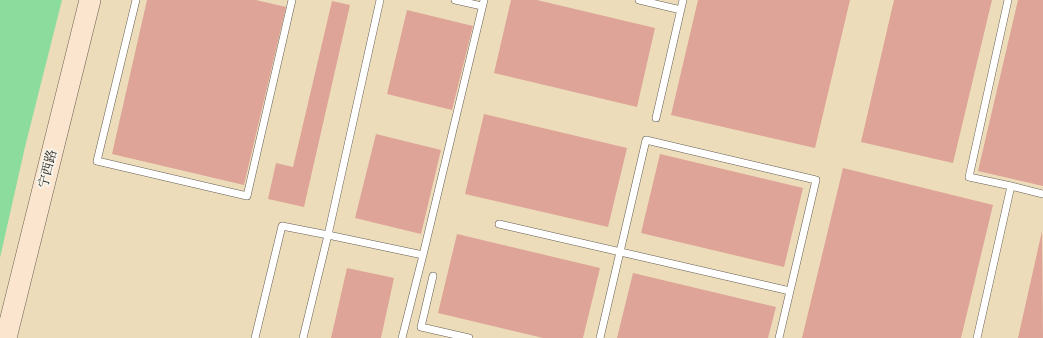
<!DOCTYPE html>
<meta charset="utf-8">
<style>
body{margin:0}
canvas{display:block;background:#eddcb9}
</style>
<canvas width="1043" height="338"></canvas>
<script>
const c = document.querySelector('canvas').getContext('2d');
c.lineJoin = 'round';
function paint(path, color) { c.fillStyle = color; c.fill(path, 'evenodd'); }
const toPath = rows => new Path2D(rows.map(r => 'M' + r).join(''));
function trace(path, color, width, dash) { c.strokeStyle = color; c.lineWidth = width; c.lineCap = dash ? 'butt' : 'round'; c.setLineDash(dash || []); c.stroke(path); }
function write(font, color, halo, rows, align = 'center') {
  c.font = font + ' "Libre Caslon Text","Noto Serif SC",serif'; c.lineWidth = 4; c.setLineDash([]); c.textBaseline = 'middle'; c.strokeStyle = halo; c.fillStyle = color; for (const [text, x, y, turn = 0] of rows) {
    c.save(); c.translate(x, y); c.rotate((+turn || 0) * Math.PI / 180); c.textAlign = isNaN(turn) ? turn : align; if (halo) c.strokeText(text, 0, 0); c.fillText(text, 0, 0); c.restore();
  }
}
paint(toPath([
 [0,0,62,0,25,147,0,258]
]), '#8cdd9d');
paint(toPath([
 [147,0,256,0,286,7,244,185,112,154],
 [511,0,537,0,655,28,637,107,494,73],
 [698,0,850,0,815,148,671,115],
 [894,0,992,0,953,163,861,142],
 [1018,0,1043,0,1043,186,978,171],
 [332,1,350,5,304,207,268,199,276,163,293,167],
 [407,10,473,26,452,110,387,94],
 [484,114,627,148,608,227,465,194],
 [376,134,441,150,421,234,355,218],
 [660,154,803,188,784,267,641,233],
 [843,168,993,205,961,338,802,338],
 [1042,231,1043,338,1018,338],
 [457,234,600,268,583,338,543,338,438,313],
 [347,268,394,278,381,338,331,338],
 [633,273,776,307,768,338,617,338]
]), '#dea498');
const lane = toPath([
 [136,0,97,161,247,196,292,0],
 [455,0,482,6],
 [639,0,681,10],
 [1008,0,969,177,1011,186],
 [656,118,683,0],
 [499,224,790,291],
 [433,276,421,327,469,338],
 [255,338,282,226,328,235,380,0],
 [303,338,328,235,423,255,484,0],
 [402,338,423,255],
 [600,338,646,140,816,180,779,338],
 [977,338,1011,186,1043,194]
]);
const secondary = toPath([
 [6,338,90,0]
]);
trace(lane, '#655f53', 8);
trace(secondary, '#655f53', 22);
trace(lane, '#fff', 7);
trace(secondary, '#fce5cf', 21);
write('13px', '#1c1c1c', '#f7f3e8', [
 ["宁西路",48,169,-76]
]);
</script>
